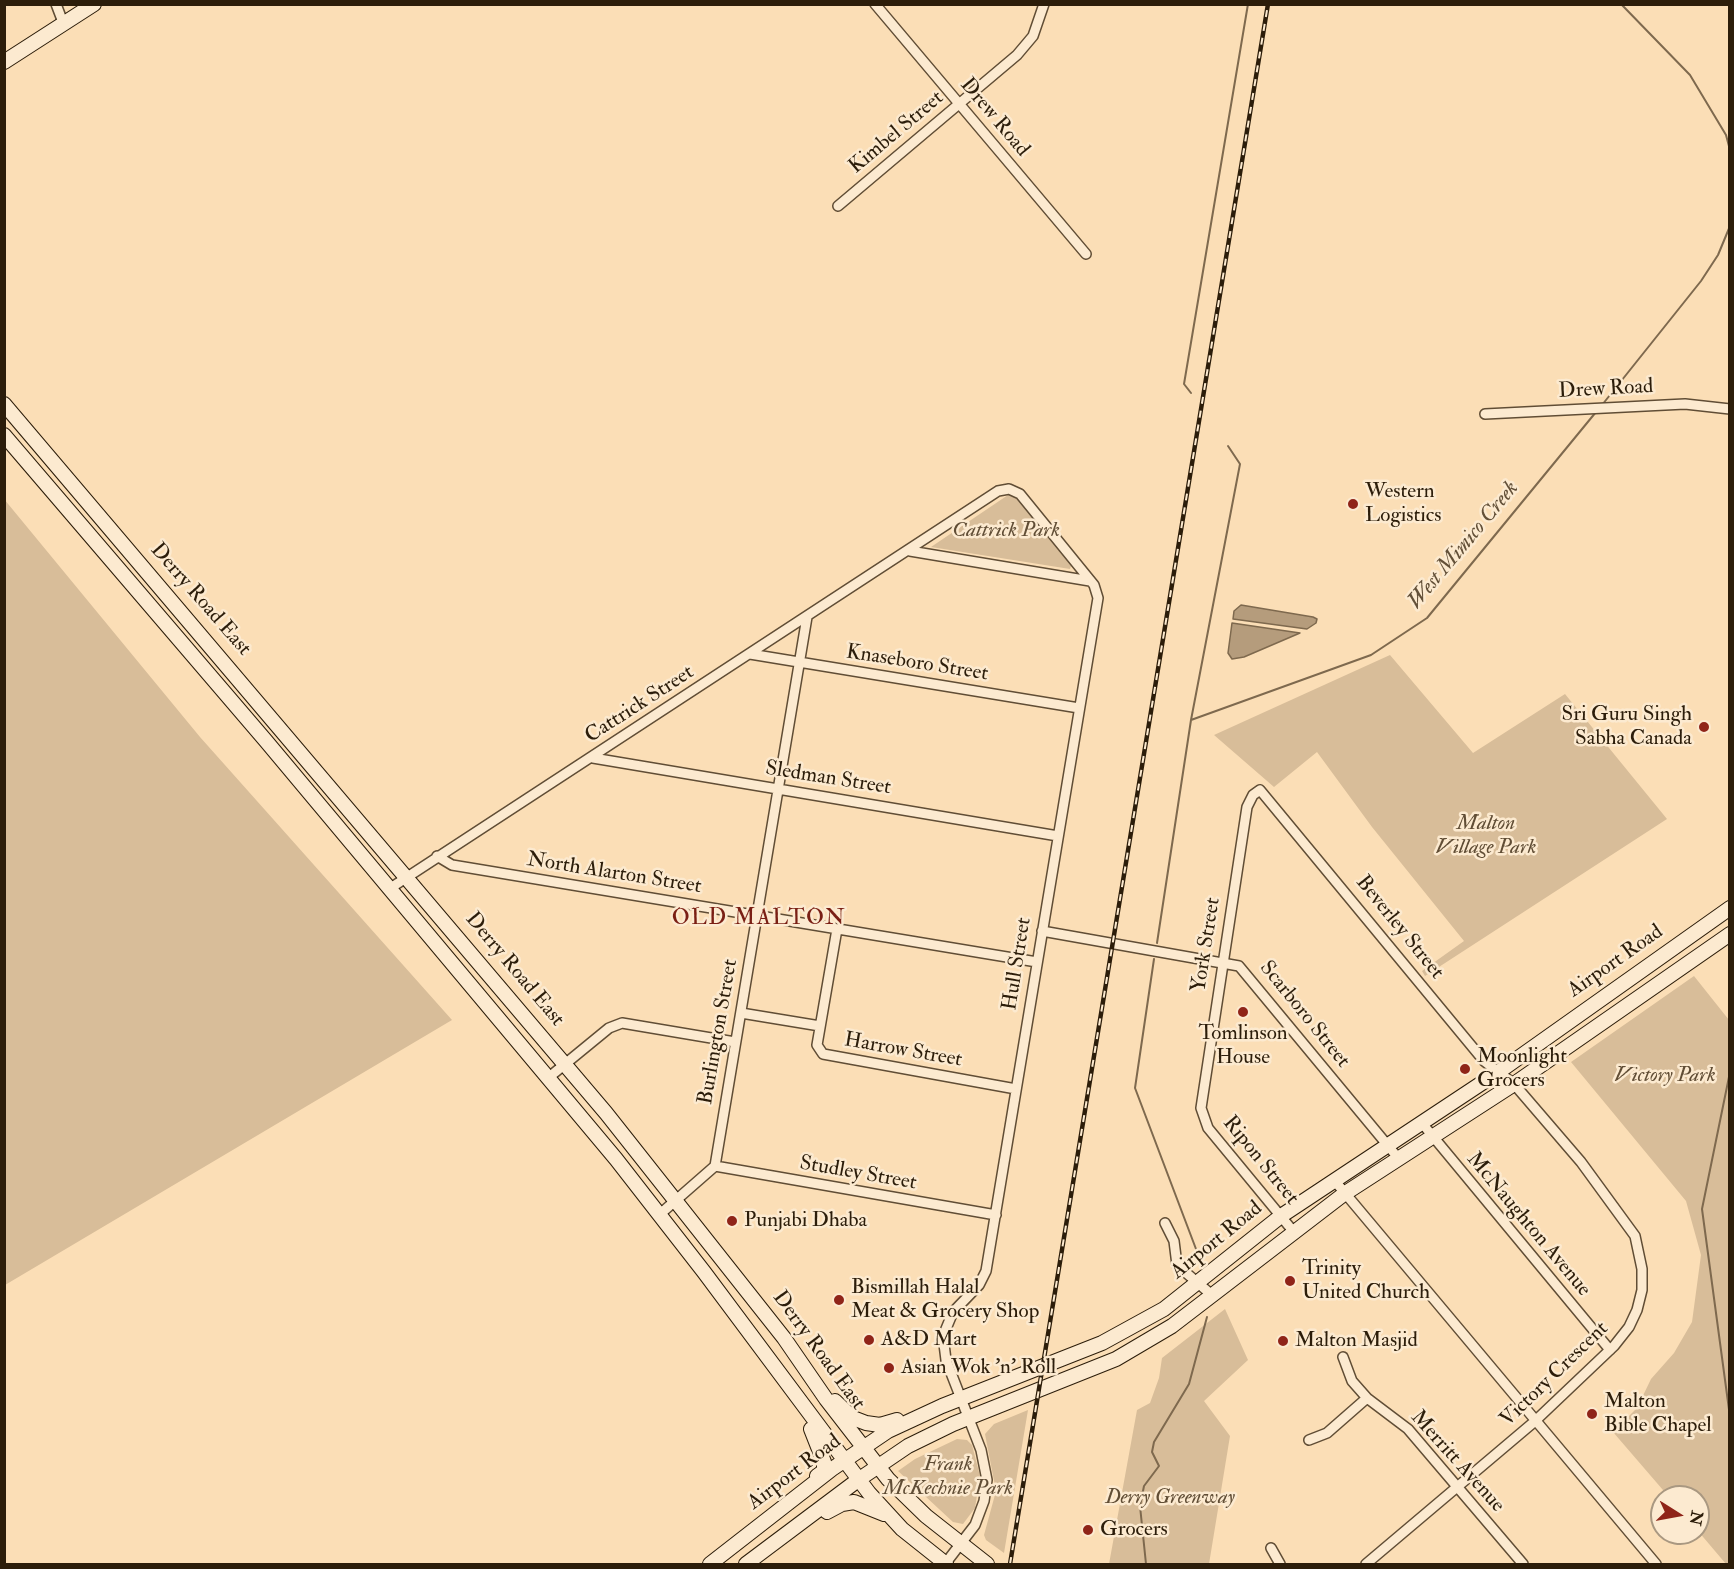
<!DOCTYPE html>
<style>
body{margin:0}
#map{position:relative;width:1734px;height:1569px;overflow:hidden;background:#fbdeb6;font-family:"IM FELL Double Pica",serif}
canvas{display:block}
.frame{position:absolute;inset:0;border:6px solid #2c1d0a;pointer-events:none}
.north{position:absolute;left:1650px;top:1485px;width:60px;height:60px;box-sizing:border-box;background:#fcead0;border:2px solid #a99881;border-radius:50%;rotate:101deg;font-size:16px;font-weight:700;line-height:24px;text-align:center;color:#2c1d0a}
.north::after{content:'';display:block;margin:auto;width:21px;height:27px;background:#8f2418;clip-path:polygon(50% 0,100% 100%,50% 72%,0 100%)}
</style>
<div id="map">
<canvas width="1734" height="1569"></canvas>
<div class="frame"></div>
<div class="north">N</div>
</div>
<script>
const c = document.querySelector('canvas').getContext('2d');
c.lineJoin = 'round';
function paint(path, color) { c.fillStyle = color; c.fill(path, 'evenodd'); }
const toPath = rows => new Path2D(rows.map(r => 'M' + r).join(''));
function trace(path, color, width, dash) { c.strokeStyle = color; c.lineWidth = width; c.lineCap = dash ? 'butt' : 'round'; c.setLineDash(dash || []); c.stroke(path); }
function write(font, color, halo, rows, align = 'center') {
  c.font = font + ' "IM FELL Double Pica",serif'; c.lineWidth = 5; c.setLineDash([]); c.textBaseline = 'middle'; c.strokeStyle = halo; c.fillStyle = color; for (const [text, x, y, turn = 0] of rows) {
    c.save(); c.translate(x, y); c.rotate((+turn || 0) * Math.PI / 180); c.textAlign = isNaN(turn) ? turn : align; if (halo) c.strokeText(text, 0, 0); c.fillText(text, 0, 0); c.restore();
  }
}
paint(toPath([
 [1008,495,1016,498,1071,566,1070,569,931,547],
 [4,499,200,737,452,1020,5,1285],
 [1390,655,1473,753,1565,694,1667,819,1425,976,1422,971,1464,941,1372,827,1317,752,1274,787,1214,735],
 [1694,976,1729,1020,1729,1564,1726,1564,1698,1531,1698,1497,1669,1497,1613,1432,1637,1408,1651,1379,1674,1353,1692,1322,1701,1255,1686,1201,1571,1062],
 [1225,1309,1248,1360,1204,1401,1230,1436,1209,1564,1109,1564,1137,1410,1150,1403,1159,1378,1162,1358],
 [1028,1410,1004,1553,986,1540,984,1535,996,1491,985,1434,994,1424],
 [957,1439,967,1440,972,1445,980,1476,975,1508,963,1524,953,1522,898,1471,915,1459]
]), '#d8bd99');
const water = toPath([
 [1241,605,1313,617,1317,619,1316,623,1307,629,1233,619,1234,611,1241,605],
 [1232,623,1300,633,1244,657,1232,659,1228,653,1232,623]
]);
paint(water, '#b59c7c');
trace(water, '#7e694e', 1.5);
trace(toPath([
 [1621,4,1690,75,1726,135,1730,150],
 [1191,393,1184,384,1248,4],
 [1602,405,1701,281,1718,255,1730,226],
 [1191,720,1371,655,1427,618,1596,412],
 [1157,943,1191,720,1240,464,1228,446],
 [1154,959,1135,1088,1196,1249],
 [1730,1072,1702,1209,1730,1417],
 [1146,1564,1140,1506,1144,1486,1159,1466,1152,1452,1154,1442,1189,1384,1207,1317]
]), '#7e694e', 2);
const minor = toPath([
 [56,4,64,25],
 [875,4,1086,254],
 [838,206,1017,55,1033,36,1044,4],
 [1485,414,1685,404,1730,409],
 [910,551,1090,581],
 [750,654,1079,708],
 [593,758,1058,836],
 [437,856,452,865,1037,962],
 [389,889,998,491,1009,489,1020,494,1094,585,1098,598,986,1271,979,1285,953,1312,943,1336,946,1360,981,1450,987,1480,984,1501,975,1525,945,1564],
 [837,929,817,1045,823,1054,1016,1089],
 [1042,931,1239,966,1399,1159],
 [741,1013,820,1026],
 [548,1078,609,1028,622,1023,735,1042],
 [1421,1122,1610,1350],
 [715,1166,996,1215],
 [1334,1180,1656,1564],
 [659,1215,715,1166,807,617],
 [1165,1223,1174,1241,1177,1265,1213,1296],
 [1293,1231,1208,1128,1201,1108,1247,807,1253,795,1260,790,1484,1061,1514,1084,1581,1162,1635,1236,1642,1269,1642,1290,1637,1310,1629,1327,1614,1346,1534,1422,1366,1564],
 [1343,1357,1352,1381,1367,1398,1408,1429,1523,1564],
 [1309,1440,1327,1433,1367,1398],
 [1271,1548,1280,1564]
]);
const secondary = toPath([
 [4,62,94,4],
 [4,404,606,1113,784,1338,826,1399,888,1479,926,1516,987,1564],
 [4,435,266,741,616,1159,704,1272,869,1493,902,1529,946,1564],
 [835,1401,853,1418,866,1423,880,1425,897,1420],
 [811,1429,824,1462,824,1471,817,1476],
 [827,1512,842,1504,854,1502,884,1514],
 [710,1564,832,1469,888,1431,942,1406,1102,1343,1164,1309,1281,1216,1497,1073,1730,908],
 [746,1564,858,1480,908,1446,953,1424,1116,1359,1172,1326,1344,1194,1514,1084,1730,934]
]);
trace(minor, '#604d35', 12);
trace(secondary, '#2c1d0a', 16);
trace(minor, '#fcead0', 9);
trace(secondary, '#fcead0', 14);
const rail = toPath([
 [1010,1564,1268,4]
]);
trace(rail, '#2c1d0a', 4.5);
trace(rail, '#fcead0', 2, [7]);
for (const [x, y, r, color] of [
 [1353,504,6,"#8f2418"],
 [1704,727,6,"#8f2418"],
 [1243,1012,6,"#8f2418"],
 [1465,1069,6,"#8f2418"],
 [732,1221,6,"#8f2418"],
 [1290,1281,6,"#8f2418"],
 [839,1300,6,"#8f2418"],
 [869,1340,6,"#8f2418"],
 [1283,1341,6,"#8f2418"],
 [889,1368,6,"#8f2418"],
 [1592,1414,6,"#8f2418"],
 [1088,1530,6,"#8f2418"]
]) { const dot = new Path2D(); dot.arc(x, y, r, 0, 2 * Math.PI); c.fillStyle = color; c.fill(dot); trace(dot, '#fcead0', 2); }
write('21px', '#2c1d0a', '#fcead0', [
 ["Drew Road",994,118,50],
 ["Kimbel Street",897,133,-40],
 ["Drew Road",1606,390,-3],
 ["Derry Road East",200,600,49],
 ["Knaseboro Street",917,664,9],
 ["Cattrick Street",640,705,-33],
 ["Sledman Street",828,779,9],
 ["North Alarton Street",614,874,9],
 ["Beverley Street",1399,928,51],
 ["York Street",1207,945,-81],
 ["Airport Road",1616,962,-35],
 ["Hull Street",1018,964,-81],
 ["Derry Road East",514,970,50],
 ["Scarboro Street",1304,1015,51],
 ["Burlington Street",719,1032,-80],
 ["Harrow Street",903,1051,10],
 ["Ripon Street",1260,1161,51],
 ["Studley Street",858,1174,10],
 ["McNaughton Avenue",1528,1225,50],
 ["Airport Road",1217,1241,-39],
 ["Derry Road East",818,1351,54],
 ["Victory Crescent",1555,1375,-44],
 ["Merritt Avenue",1457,1462,48],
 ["Airport Road",795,1473,-37]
]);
write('21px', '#2c1d0a', '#fcead0', [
 ["Western",1365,492],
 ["Logistics",1365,516],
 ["Sri Guru Singh",1692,715,"right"],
 ["Sabha Canada",1692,739,"right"],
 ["Tomlinson",1243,1034,"center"],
 ["House",1243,1058,"center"],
 ["Moonlight",1477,1057],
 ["Grocers",1477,1081],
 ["Punjabi Dhaba",744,1221],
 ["Trinity",1302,1269],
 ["United Church",1302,1293],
 ["Bismillah Halal",851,1288],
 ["Meat & Grocery Shop",851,1312],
 ["A&D Mart",881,1340],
 ["Malton Masjid",1295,1341],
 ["Asian Wok 'n' Roll",901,1368],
 ["Malton",1604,1402],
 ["Bible Chapel",1604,1426],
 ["Grocers",1100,1530]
], 'left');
write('italic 21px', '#604d35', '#fcead0', [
 ["Cattrick Park",1006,531],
 ["Malton",1486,824],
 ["Village Park",1486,848],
 ["Victory Park",1665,1076],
 ["Frank",948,1465],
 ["McKechnie Park",948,1489],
 ["Derry Greenway",1170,1498]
]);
write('italic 22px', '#635038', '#fcead0', [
 ["West Mimico Creek",1464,546,-50]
]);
c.letterSpacing = '1.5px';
write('22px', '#7a1f14', '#fcead0', [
 ["OLD MALTON",759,919]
]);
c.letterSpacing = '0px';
</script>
